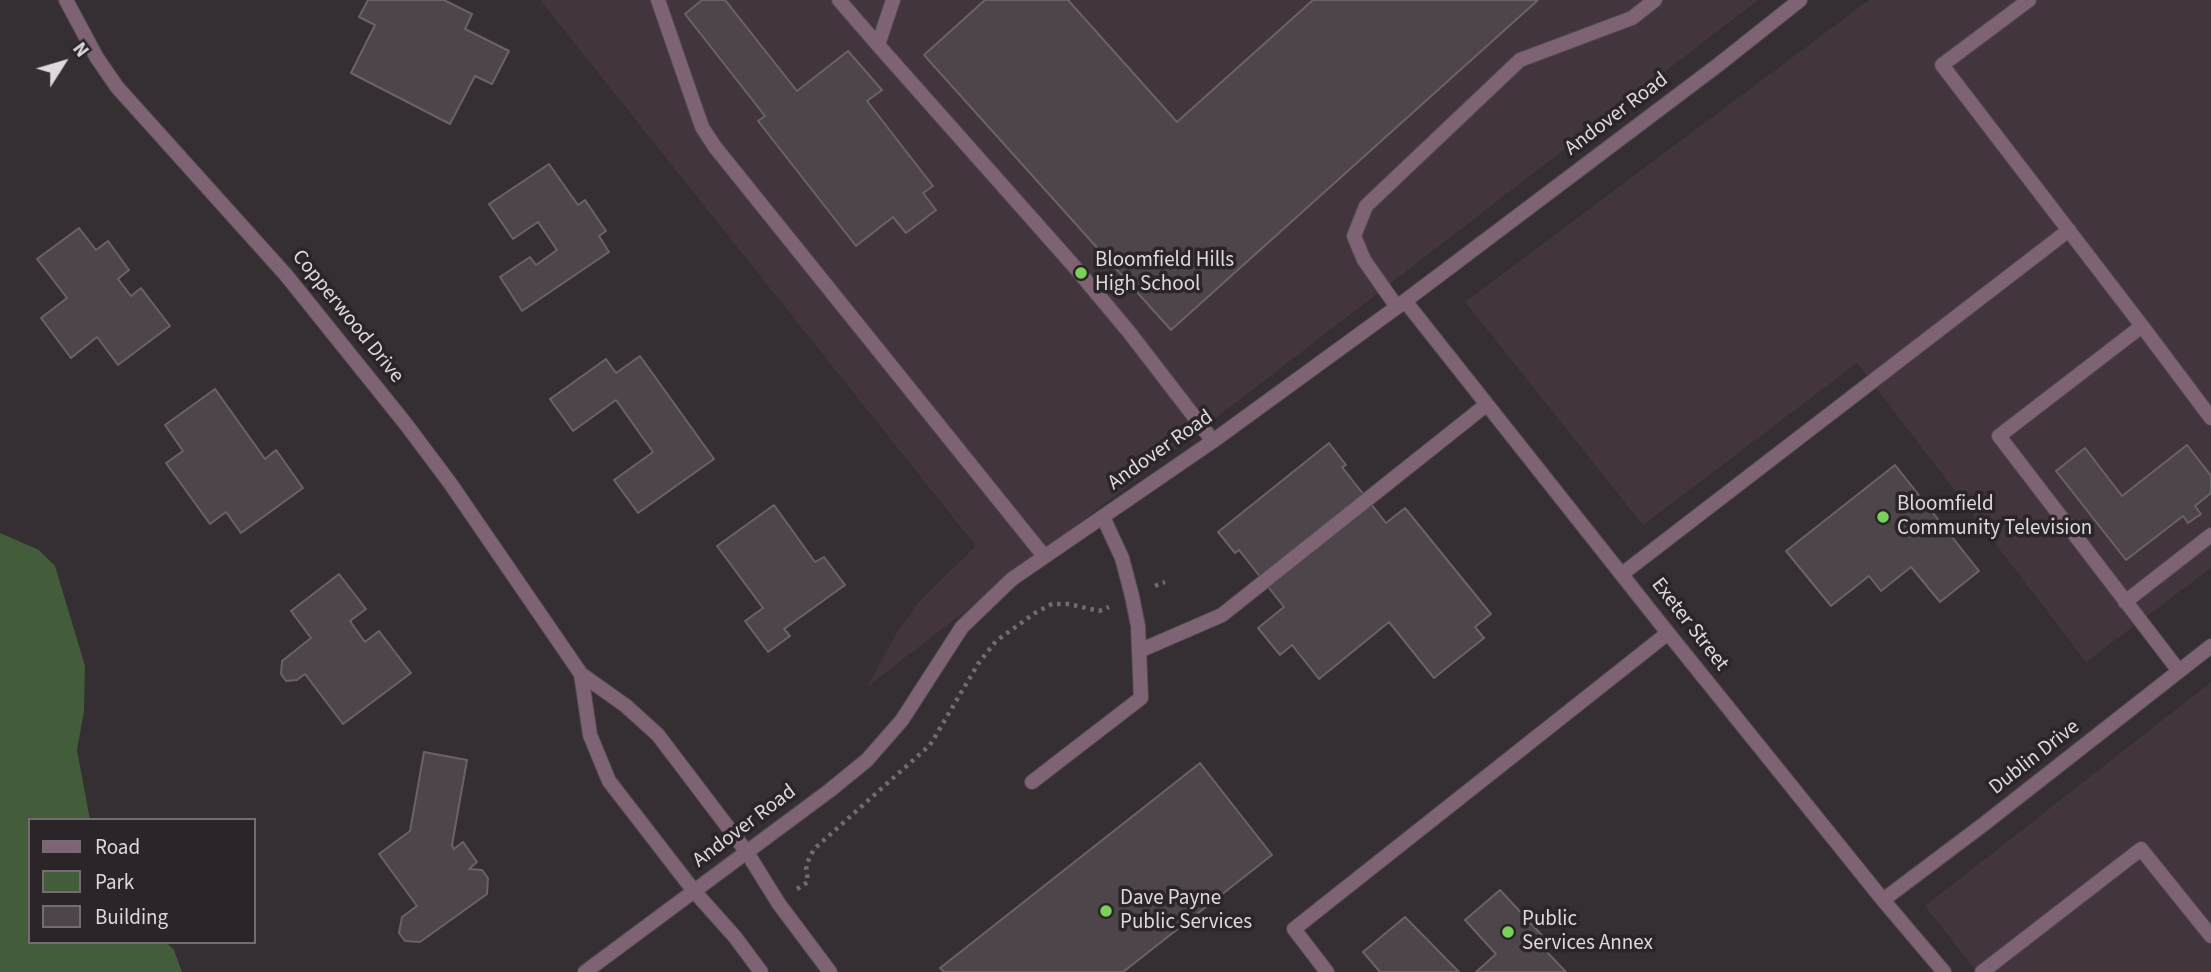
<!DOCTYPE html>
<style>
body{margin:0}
#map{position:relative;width:2211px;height:972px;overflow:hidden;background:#352e32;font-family:"Source Sans 3",sans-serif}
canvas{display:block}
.legend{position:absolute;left:28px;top:818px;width:228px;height:126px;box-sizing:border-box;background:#2b2429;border:2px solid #736c71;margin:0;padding:9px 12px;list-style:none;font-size:21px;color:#ded9dc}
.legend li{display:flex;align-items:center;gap:14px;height:35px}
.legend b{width:35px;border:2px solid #736c71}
.north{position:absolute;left:28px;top:28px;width:70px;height:70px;-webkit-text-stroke:5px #2b2429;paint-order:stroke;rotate:53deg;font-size:19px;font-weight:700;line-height:28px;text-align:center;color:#ded9dc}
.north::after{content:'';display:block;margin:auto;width:24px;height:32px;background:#ded9dc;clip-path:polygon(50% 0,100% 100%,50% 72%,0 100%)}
</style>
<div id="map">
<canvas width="2211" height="972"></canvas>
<ul class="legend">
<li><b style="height:9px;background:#7d6373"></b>Road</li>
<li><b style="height:19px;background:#435c3a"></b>Park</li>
<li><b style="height:19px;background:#4d454a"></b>Building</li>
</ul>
<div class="north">N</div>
</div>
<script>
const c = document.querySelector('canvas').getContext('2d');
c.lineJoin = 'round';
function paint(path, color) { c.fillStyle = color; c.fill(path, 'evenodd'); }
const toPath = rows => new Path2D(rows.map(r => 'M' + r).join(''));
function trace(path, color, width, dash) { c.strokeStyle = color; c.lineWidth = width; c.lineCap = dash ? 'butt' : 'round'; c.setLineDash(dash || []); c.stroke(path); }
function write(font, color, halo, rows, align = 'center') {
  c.font = font + ' "Source Sans 3",sans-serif'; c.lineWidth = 7; c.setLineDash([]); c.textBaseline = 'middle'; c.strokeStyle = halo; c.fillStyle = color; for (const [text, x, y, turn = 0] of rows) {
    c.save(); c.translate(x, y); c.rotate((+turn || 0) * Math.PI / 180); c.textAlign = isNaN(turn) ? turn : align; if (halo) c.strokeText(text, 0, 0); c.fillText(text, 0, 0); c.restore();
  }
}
paint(toPath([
 [540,0,1758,0,867,687,896,634,918,603,976,546],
 [1869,0,2211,0,2211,568,2086,662,1857,363,1643,525,1465,302],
 [2211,682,2211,972,1977,972,1925,906]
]), '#43353e');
paint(toPath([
 [0,533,39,550,55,566,85,666,84,711,77,750,90,820,30,820,30,942,166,942,174,950,182,972,0,972]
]), '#435c3a');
const building = toPath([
 [368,0,444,0,472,14,465,29,509,51,492,84,475,76,450,124,351,73,375,25,359,17,368,0],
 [702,0,725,0,797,91,848,51,882,90,867,101,933,186,923,193,936,210,906,233,893,217,856,246,758,121,765,116,685,14,702,0],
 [985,0,1068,0,1177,122,1313,0,1538,0,1171,330,924,55,985,0],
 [549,164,578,205,585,200,606,231,599,236,609,252,522,311,500,277,530,257,536,265,557,250,538,222,513,239,489,204,549,164],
 [79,228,96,250,108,241,129,270,118,279,131,296,141,288,170,326,118,365,97,337,71,358,41,318,67,298,37,259,79,228],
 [640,356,714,459,638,513,614,480,653,452,616,400,573,431,550,399,606,359,616,373,640,356],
 [215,389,265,459,276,450,303,488,241,533,226,512,210,524,166,463,183,451,165,425,215,389],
 [1329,443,1346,465,1342,467,1386,523,1405,508,1491,614,1475,627,1484,638,1434,678,1389,622,1319,679,1292,645,1280,655,1258,628,1284,607,1239,550,1235,553,1218,532,1329,443],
 [2187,445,2211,476,2211,493,2195,506,2201,514,2188,523,2183,516,2126,560,2056,471,2085,448,2122,496,2187,445],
 [1895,465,1979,571,1940,602,1911,567,1881,591,1869,576,1831,606,1786,551,1895,465],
 [774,505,815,562,824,557,845,585,784,629,790,636,768,652,745,621,763,608,717,546,774,505],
 [339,574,366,609,350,621,365,642,379,631,411,673,343,724,305,674,297,680,286,681,281,674,282,661,311,638,291,611,339,574],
 [424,752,467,760,452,845,454,849,463,842,477,862,469,869,482,870,488,878,487,894,420,942,405,941,399,933,402,917,417,906,379,854,410,831,424,752],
 [1200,763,1272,855,1123,972,944,972,940,968,1200,763],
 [1500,890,1551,945,1545,950,1566,972,1476,972,1496,954,1465,920,1500,890],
 [1405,917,1459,972,1380,972,1363,952,1405,917]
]);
paint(building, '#4d454a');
trace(building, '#6b6268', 2);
const service = toPath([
 [658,0,702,127,715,147,1044,556],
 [839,0,878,45],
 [893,0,878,45,1073,265,1129,332,1213,441],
 [2029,0,1942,65,2142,326],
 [1397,307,1364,260,1354,236,1366,206,1520,60,1632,18,1655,0],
 [1622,574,2069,230],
 [2125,602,2211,535],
 [1139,651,1222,615,1486,405],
 [2179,671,1999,436,2142,326,2211,418],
 [1032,782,1141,698,1138,626,1132,596,1122,558,1103,517],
 [746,851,779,904,830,972],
 [694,891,735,937,761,972],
 [1327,972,1294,929,1668,633],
 [1982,972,2141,849,2211,936]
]);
const minor = toPath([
 [66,0,97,58,117,87,286,275,405,423,450,483,581,674,626,706,658,735,746,851],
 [1405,301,1668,633,1883,900,1944,972],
 [581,674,590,735,609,781,694,891],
 [1883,900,1984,824,2211,646],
 [585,972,829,791,867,760,902,720,962,627,1012,579,1213,441,1397,307,1718,65,1800,0]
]);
trace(service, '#50494d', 16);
trace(minor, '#50494d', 16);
trace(toPath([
 [1155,586,1165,582],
 [797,889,808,882,806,865,814,849,930,745,978,664,996,641,1035,613,1052,604,1069,604,1099,611,1109,607]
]), '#726c6f', 4.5, [3.5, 5]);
trace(service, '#7d6373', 14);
trace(minor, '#7d6373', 14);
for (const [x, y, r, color] of [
 [1081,273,7,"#79d157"],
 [1883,517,7,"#79d157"],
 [1106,911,7,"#79d157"],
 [1508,932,7,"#79d157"]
]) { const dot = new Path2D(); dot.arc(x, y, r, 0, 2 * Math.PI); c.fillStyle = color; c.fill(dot); trace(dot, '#2b2429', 2.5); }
write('21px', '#ded9dc', '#2b2429', [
 ["Andover Road",1617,115,-37],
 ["Copperwood Drive",347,317,51],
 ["Andover Road",1161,451,-35],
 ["Exeter Street",1689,625,52],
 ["Dublin Drive",2035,758,-38],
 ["Andover Road",745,827,-37]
]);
write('21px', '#ded9dc', '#2b2429', [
 ["Bloomfield Hills",1095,261],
 ["High School",1095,285],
 ["Bloomfield",1897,505],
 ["Community Television",1897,529],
 ["Dave Payne",1120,899],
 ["Public Services",1120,923],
 ["Public",1522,920],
 ["Services Annex",1522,944]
], 'left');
</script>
